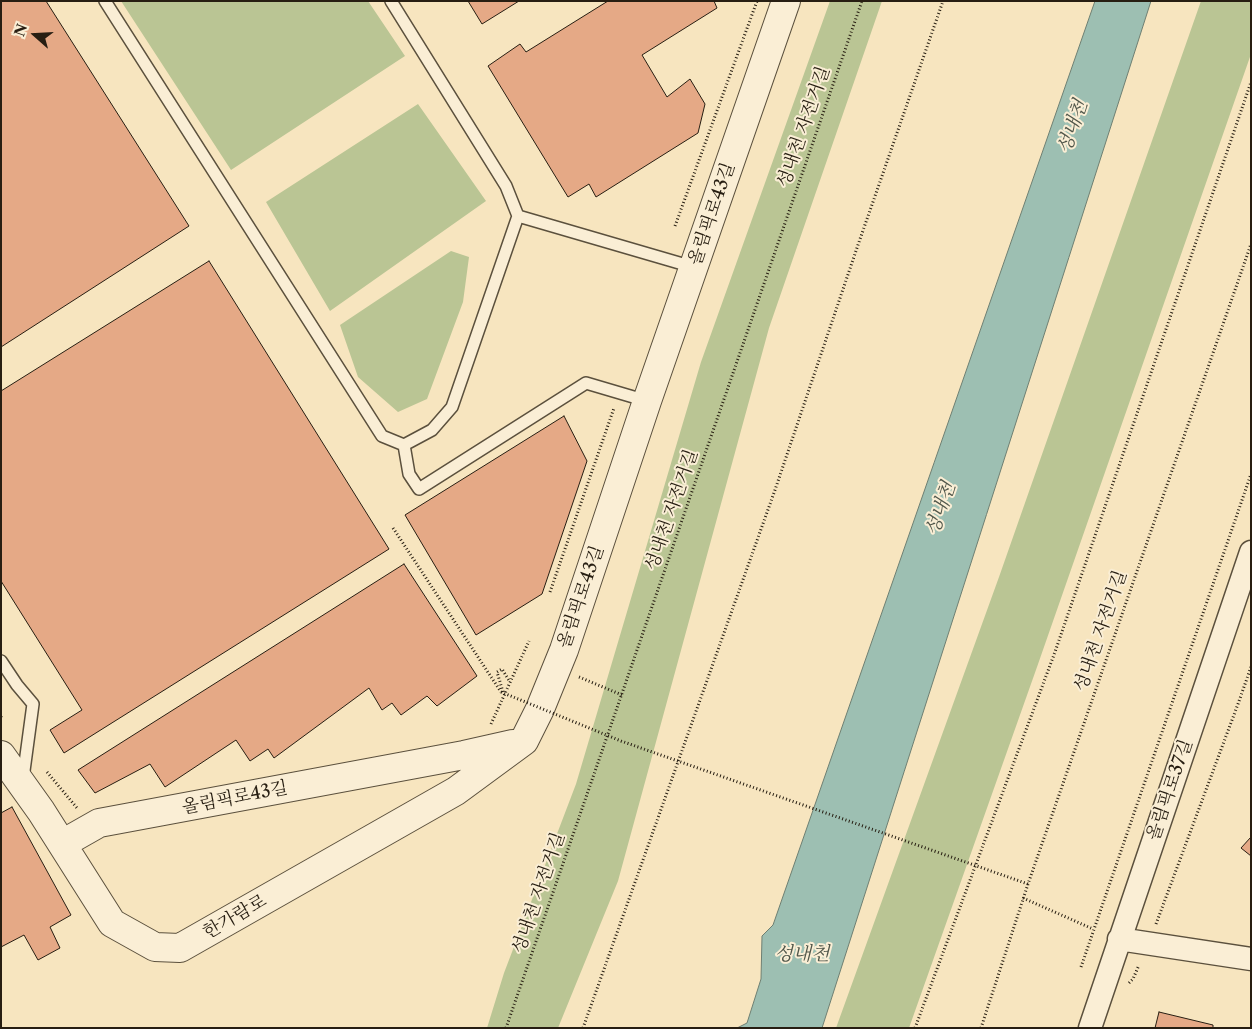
<!DOCTYPE html>
<meta charset="utf-8">
<style>
body{margin:0}
#map{position:relative;width:1252px;height:1029px;overflow:hidden;background:#f7e5bf;font-family:"Libre Caslon Text",serif}
canvas{display:block}
.frame{position:absolute;inset:0;border:2px solid #271e12;pointer-events:none}
.north{position:absolute;left:10px;top:10px;width:50px;height:50px;-webkit-text-stroke:4px #faeed5;paint-order:stroke;rotate:289deg;font-size:14px;font-weight:700;line-height:20px;text-align:center;color:#271e12}
.north::after{content:'';display:block;margin:auto;width:18px;height:22px;background:#271e12;clip-path:polygon(50% 0,100% 100%,50% 72%,0 100%)}
</style>
<div id="map">
<canvas width="1252" height="1029"></canvas>
<div class="frame"></div>
<div class="north">N</div>
</div>
<script>
const c = document.querySelector('canvas').getContext('2d');
c.lineJoin = 'round';
function paint(path, color) { c.fillStyle = color; c.fill(path, 'evenodd'); }
const toPath = rows => new Path2D(rows.map(r => 'M' + r).join(''));
function trace(path, color, width, dash) { c.strokeStyle = color; c.lineWidth = width; c.lineCap = dash ? 'butt' : 'round'; c.setLineDash(dash || []); c.stroke(path); }
function write(font, color, halo, rows, align = 'center') {
  c.font = font + ' "Libre Caslon Text","Noto Serif KR",serif'; c.lineWidth = 4; c.setLineDash([]); c.textBaseline = 'middle'; c.strokeStyle = halo; c.fillStyle = color; for (const [text, x, y, turn = 0] of rows) {
    c.save(); c.translate(x, y); c.rotate((+turn || 0) * Math.PI / 180); c.textAlign = isNaN(turn) ? turn : align; if (halo) c.strokeText(text, 0, 0); c.fillText(text, 0, 0); c.restore();
  }
}
paint(toPath([
 [121,1,368,1,405,56,231,170],
 [830,1,882,1,769,328,618,881,558,1028,487,1028,504,973,576,784,701,362],
 [1201,1,1251,1,1251,54,1037,667,909,1028,836,1028,999,577],
 [418,104,486,201,330,311,266,202],
 [451,251,469,257,463,302,427,399,398,412,358,377,340,325]
]), '#bac594');
const water = toPath([
 [1095,1,1151,1,822,1028,737,1028,747,1023,761,979,762,936,773,925,1095,1]
]);
paint(water, '#9dbfb2');
trace(water, '#6e7f72', 1);
const building = toPath([
 [1,1,46,1,189,226,1,347,1,1],
 [468,1,519,1,482,24,468,1],
 [608,1,714,1,717,8,642,55,667,97,690,79,705,104,698,133,596,197,589,184,568,197,488,66,520,44,526,52,608,1],
 [209,261,389,549,64,753,50,730,82,710,1,581,1,391,209,261],
 [564,416,587,461,542,594,476,635,405,515,564,416],
 [404,564,477,676,437,706,427,696,401,715,392,703,382,710,369,688,274,758,268,749,250,761,236,740,165,787,150,764,95,793,78,770,404,564],
 [12,807,71,915,50,927,60,948,38,960,24,935,1,947,1,813,12,807],
 [1251,837,1251,856,1241,848,1251,837],
 [1159,1012,1213,1025,1213,1028,1155,1028,1159,1012]
]);
paint(building, '#e5a986');
trace(building, '#271e12', 1);
const service = toPath([
 [105,1,382,436,404,445,432,430,452,407,518,216,506,186,391,1],
 [518,216,693,267],
 [404,445,409,474,419,489,586,383,647,401],
 [1,661,17,685,33,704,23,778]
]);
const minor = toPath([
 [1119,939,1251,959],
 [1090,1028,1251,552]
]);
const tertiary = toPath([
 [1,755,41,811,112,923,155,947,180,948,456,791,524,741,540,709,564,650,647,401,786,1],
 [62,844,99,823,464,755,513,744]
]);
trace(service, '#5b503d', 14);
trace(minor, '#5b503d', 25);
trace(tertiary, '#5b503d', 30);
trace(toPath([
 [675,226,757,1],
 [393,528,501,692],
 [550,592,614,408],
 [579,677,622,695],
 [503,692,497,672,502,669,510,682],
 [1,717,2,718],
 [491,724,529,641],
 [47,772,77,808],
 [1023,898,1093,929],
 [1156,924,1238,704,1251,667],
 [1081,967,1251,474],
 [1129,983,1133,979,1139,965],
 [506,1028,862,1],
 [583,1028,775,490,859,242,943,1],
 [915,1028,1055,652,1251,82],
 [981,1028,1028,884,1251,244]
]), '#271e12', 3, [1, 2.5]);
trace(service, '#faeed5', 11);
trace(minor, '#faeed5', 22);
trace(tertiary, '#faeed5', 28);
trace(toPath([
 [501,692,621,741,1028,884]
]), '#271e12', 3, [1, 2.5]);
write('18px', '#271e12', '#faeed5', [
 ["성내천 자전거길",804,127,-71],
 ["올림픽로43길",712,214,-71],
 ["성내천 자전거길",672,510,-71],
 ["올림픽로43길",581,597,-71],
 ["성내천 자전거길",1101,631,-71],
 ["올림픽로37길",1170,790,-71],
 ["올림픽로43길",235,798,-11],
 ["성내천 자전거길",539,893,-71],
 ["한가람로",235,917,-30]
]);
write('italic 19px', '#50564a', '#faeed5', [
 ["성내천",1073,127,-71],
 ["성내천",941,509,-71],
 ["성내천",802,955]
]);
</script>
